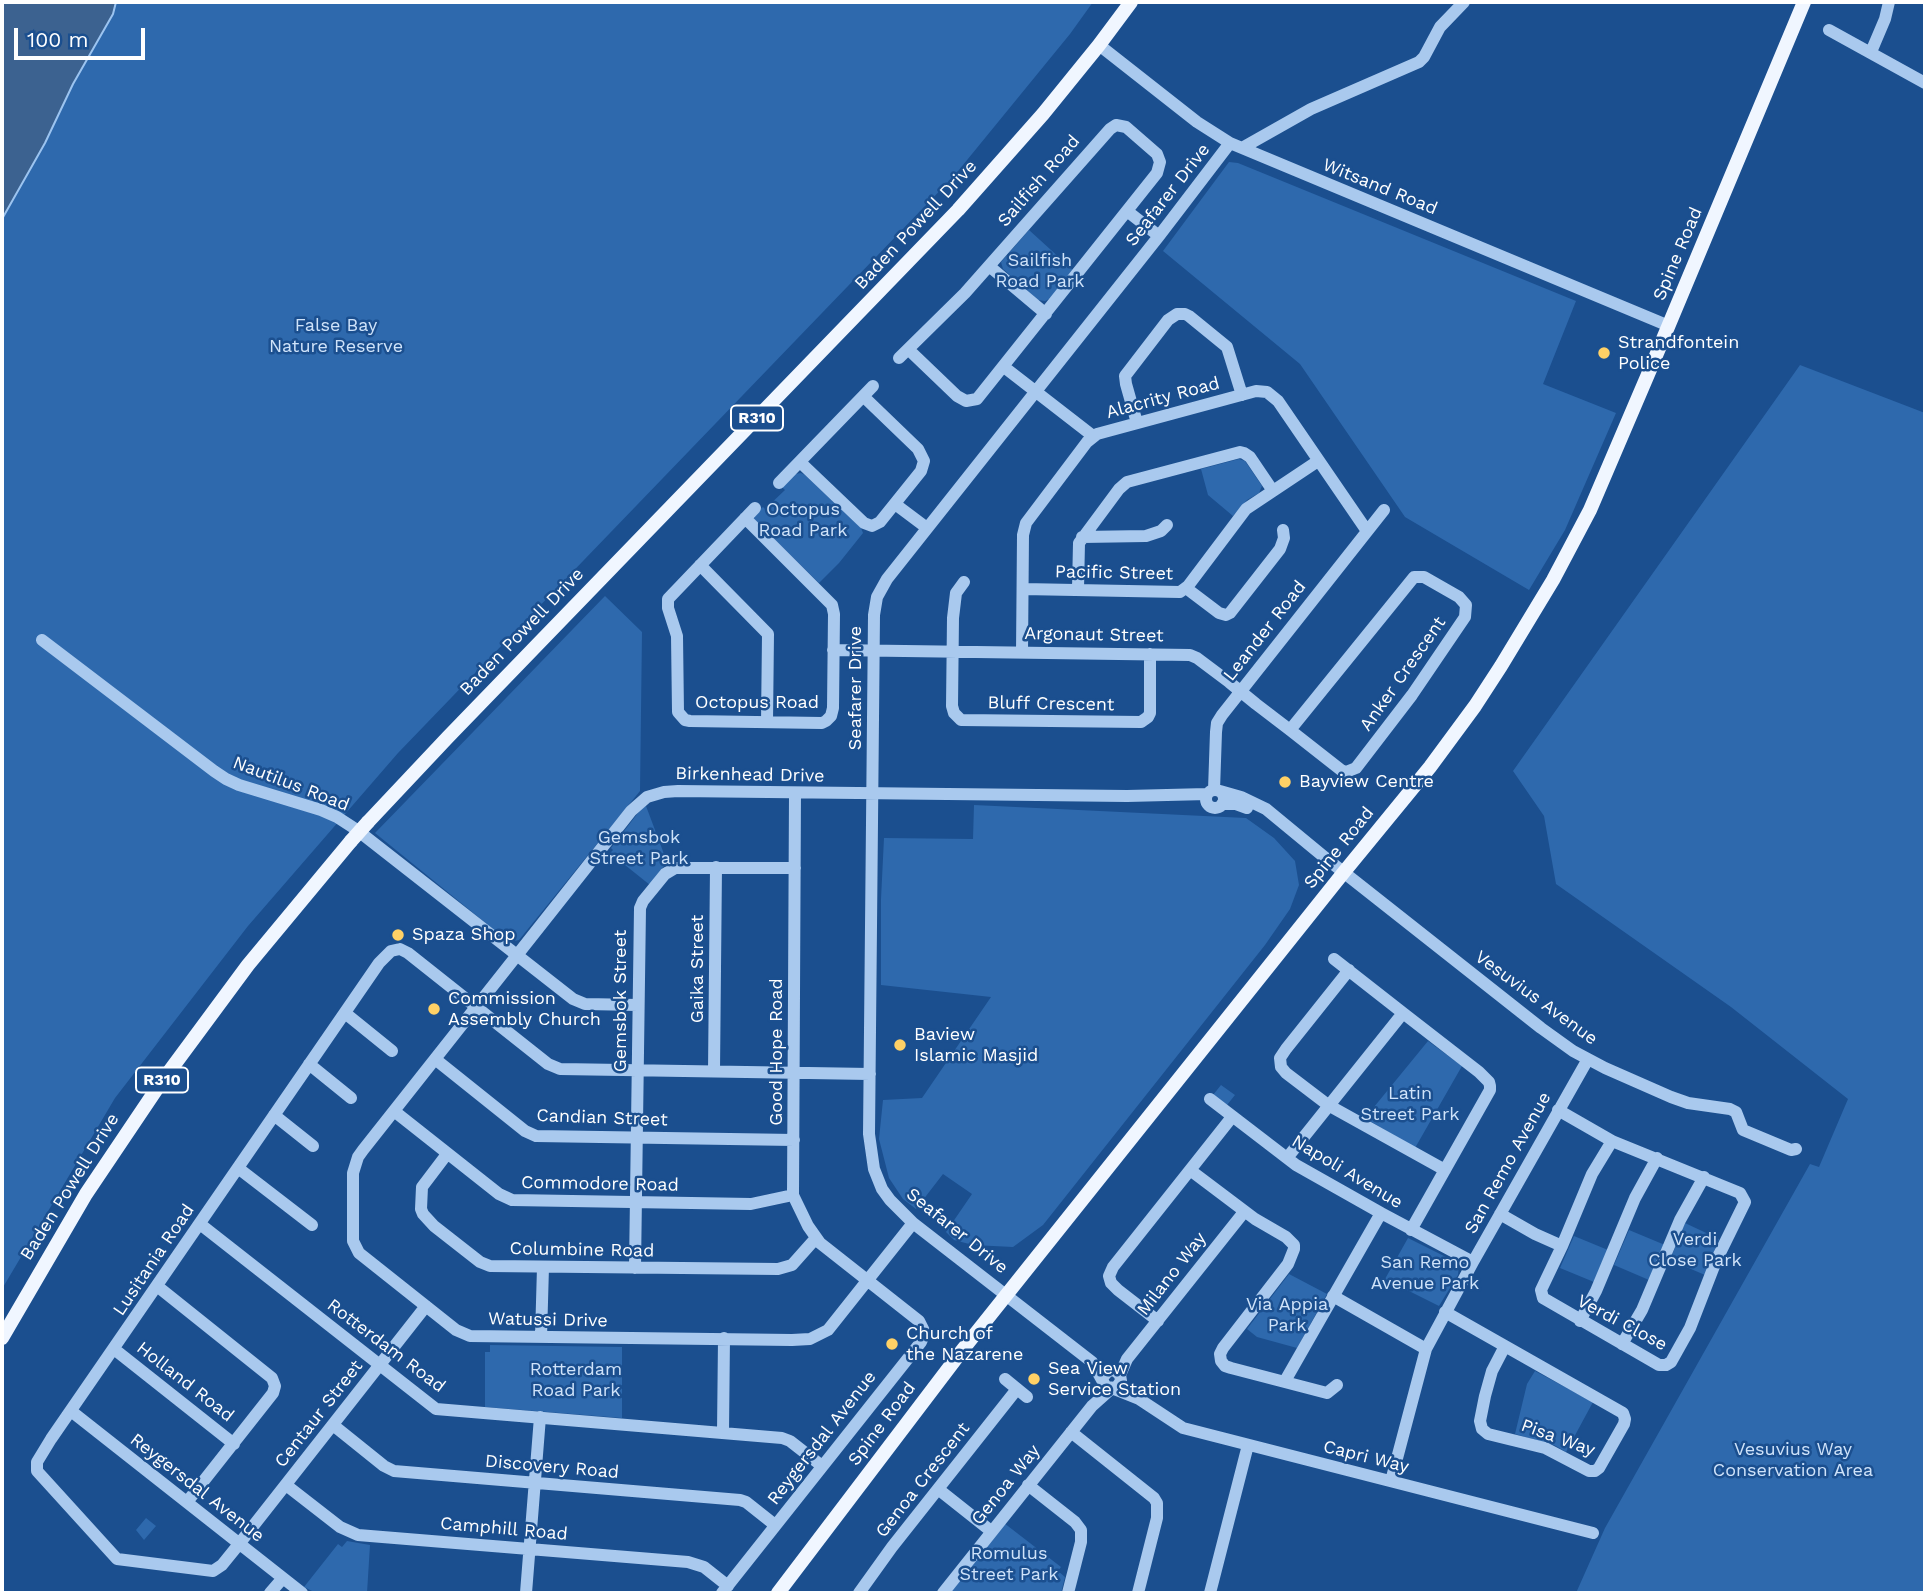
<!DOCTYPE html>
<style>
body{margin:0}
#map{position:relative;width:1927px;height:1595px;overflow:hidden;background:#1b4f8f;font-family:"Work Sans",sans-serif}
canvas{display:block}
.frame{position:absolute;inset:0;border:4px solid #fff;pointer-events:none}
.scale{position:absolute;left:14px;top:28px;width:131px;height:32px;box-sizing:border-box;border:4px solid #fff;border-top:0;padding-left:9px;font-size:21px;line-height:24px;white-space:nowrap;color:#fff;-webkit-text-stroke:5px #1b4f8f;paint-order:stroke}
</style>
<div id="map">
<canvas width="1927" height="1595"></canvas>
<div class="frame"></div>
<div class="scale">100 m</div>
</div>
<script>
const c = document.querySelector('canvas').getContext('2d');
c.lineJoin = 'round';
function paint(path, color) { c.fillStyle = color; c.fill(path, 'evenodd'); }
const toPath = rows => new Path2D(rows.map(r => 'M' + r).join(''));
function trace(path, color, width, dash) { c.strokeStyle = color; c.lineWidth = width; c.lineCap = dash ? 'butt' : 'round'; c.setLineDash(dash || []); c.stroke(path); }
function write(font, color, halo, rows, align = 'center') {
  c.font = font + ' "Work Sans",sans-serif'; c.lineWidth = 5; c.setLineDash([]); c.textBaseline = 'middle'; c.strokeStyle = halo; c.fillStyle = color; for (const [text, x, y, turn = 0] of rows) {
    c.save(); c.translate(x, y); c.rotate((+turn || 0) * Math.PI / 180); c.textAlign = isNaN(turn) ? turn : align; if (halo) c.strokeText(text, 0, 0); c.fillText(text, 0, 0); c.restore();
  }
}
paint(toPath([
 [83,2,1093,2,1070,34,954,176,398,753,248,926,115,1098,2,1289,2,149],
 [1229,162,1238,163,1576,301,1543,384,1616,413,1565,530,1529,590,1405,517,1300,364,1163,251],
 [1029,230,1073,270,1051,298,1045,301,1038,300,1003,269,1001,262],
 [1800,365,1925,413,1925,1593,1576,1593,1605,1528,1810,1164,1819,1167,1848,1099,1731,1007,1556,884,1544,816,1513,771],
 [1239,459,1245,461,1262,486,1259,493,1247,500,1233,516,1208,495,1201,469],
 [801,473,805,475,861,528,863,533,839,563,819,583,754,519,755,514,759,510,763,507,765,509,785,490,782,487,795,474],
 [605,596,642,632,640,791,519,940,509,942,375,833],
 [974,805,1246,818,1274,838,1295,861,1299,885,1290,909,1265,945,1043,1225,1013,1247,973,1245,954,1240,946,1232,972,1194,943,1174,916,1209,903,1199,889,1178,879,1139,883,1100,922,1098,991,997,881,985,881,899,884,838,973,839],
 [646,806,667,862,650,885,610,853,613,850,611,848,641,809],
 [1428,1041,1462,1066,1415,1148,1365,1118],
 [1221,1085,1235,1095,1227,1105,1213,1095],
 [1685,1223,1719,1239,1705,1275,1670,1260],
 [1629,1230,1665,1245,1649,1280,1614,1265],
 [1574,1236,1608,1250,1594,1282,1560,1268],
 [1408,1238,1456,1262,1459,1266,1458,1275,1439,1306,1385,1279],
 [1289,1274,1327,1294,1297,1348,1257,1337,1247,1329],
 [490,1345,622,1347,622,1418,485,1407,485,1352,490,1352],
 [1535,1371,1593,1402,1566,1452,1554,1445,1515,1434,1527,1384],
 [146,1518,156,1526,144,1540,136,1530],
 [1004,1523,1061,1567,1058,1571,1065,1577,1061,1593,950,1593],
 [347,1541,370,1545,367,1593,316,1593,304,1587,338,1544,342,1547]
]), '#2e69ad');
const water = toPath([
 [2,2,116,2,113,14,73,84,45,143,2,219,2,2]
]);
paint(water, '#3c6290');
trace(water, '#9cc4f0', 2);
trace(toPath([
 [1829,30,1925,83],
 [1099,45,1197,122,1230,143,1669,326],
 [1871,52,1885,19,1889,2],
 [1242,148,1311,109,1419,62,1424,57,1440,27,1464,2],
 [1127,211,1159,236],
 [989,266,1046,314],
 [899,358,965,293,1110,129,1116,125,1126,127,1157,154,1160,162,1157,173,977,399,966,401,957,396,909,350],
 [1004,367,1093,436],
 [1137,423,1126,384,1125,376,1168,320,1177,314,1185,314,1189,316,1227,347,1242,395],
 [800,462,864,523,872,526,880,522,921,471,924,461,918,449,864,397],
 [779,483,873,386],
 [895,504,927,528],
 [745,518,832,605,834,614,833,708,831,716,826,721,822,723,690,721,685,720,678,712,677,636,668,608,668,599,755,508],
 [1082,537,1146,536,1161,531,1167,525],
 [700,565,768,634,767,722],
 [964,582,956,593,953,618,952,706,954,713,961,720,1141,722,1148,717,1150,713,1150,654],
 [1186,588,1219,613,1226,615,1230,613,1280,549,1284,538,1283,530],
 [1023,589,1180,592,1188,586,1246,509,1318,461],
 [1078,589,1079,543,1119,489,1127,482,1240,452,1244,453,1250,457,1273,491],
 [42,640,214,771,226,779,239,785,321,810,337,817,357,830,573,999,585,1004,638,1005],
 [833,650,1190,655,1197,658,1229,682,1256,704,1290,730,1341,770,1346,772,1356,768,1412,695,1465,617,1466,605,1459,597,1424,577,1414,577,1290,730],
 [1022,652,1023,535,1026,523,1087,442,1097,434,1256,391,1267,392,1278,401,1367,531],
 '1206 799a9 9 0 1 1 18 0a9 9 0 1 1-18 0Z',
 [1214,790,1216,732,1217,723,1222,715,1384,510],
 [1220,791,1241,797,1266,809,1323,856,1541,1028,1573,1051,1605,1068,1671,1097,1688,1103,1730,1109,1736,1112,1743,1130,1791,1150,1796,1149],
 [1222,804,1236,804,1247,808],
 [1334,959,1403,1013],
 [1349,970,1286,1049,1280,1058,1281,1067,1286,1073,1328,1105,1445,1170],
 [345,1013,392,1051],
 [435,1059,525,1131,536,1136,794,1140],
 [309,1064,351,1098],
 [714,1071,716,867],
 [1210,1099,1296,1165,1381,1213,1473,1262],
 [1558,1110,1612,1141,1740,1193,1745,1202,1716,1261,1690,1328,1671,1362,1666,1365,1659,1365,1543,1298,1541,1290,1562,1246],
 [394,1111,499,1194,512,1200,751,1204,793,1195],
 [274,1115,313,1146],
 [447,1154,422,1187,421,1209,423,1214,434,1226,480,1262,490,1266,778,1269,792,1265,816,1238],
 [1287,1158,1403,1013,1479,1072,1489,1082,1490,1086,1490,1090,1411,1230],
 [238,1168,312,1225],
 [1190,1170,1232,1117],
 [1500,1214,1535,1234,1562,1246,1592,1174,1612,1141],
 [913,1223,828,1330,810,1339,792,1340,470,1336,456,1330,359,1253,353,1241,353,1173,358,1157,363,1150,631,811,647,797,664,792,678,791,1127,796,1207,794],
 [200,1224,436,1409,782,1438,790,1441,822,1466],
 [635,1268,640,908,643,901,665,874,675,868,795,868],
 [157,1286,272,1378,275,1386,273,1393,187,1502],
 [1333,1296,1426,1349],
 [426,1306,239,1544,222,1565,213,1571,117,1559,37,1471,37,1462,51,1439,379,963,391,951,400,949,408,953,548,1064,560,1069,870,1074],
 [1445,1312,1623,1413,1625,1419,1624,1424,1599,1468,1595,1471,1589,1471,1545,1448,1488,1434,1482,1429,1480,1421,1485,1396,1492,1371,1505,1346],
 [1158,1321,1118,1290,1111,1283,1109,1276,1113,1267,1190,1170,1255,1219,1286,1237,1294,1245,1294,1249,1288,1264,1223,1348,1220,1354,1221,1361,1225,1366,1231,1368,1327,1393,1337,1385],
 [1580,1321,1596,1291,1635,1198,1657,1158],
 [541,1337,543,1267],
 [1622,1344,1642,1310,1680,1220,1704,1177],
 [114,1349,234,1444],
 [1120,1375,1127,1359,1244,1212],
 [1102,1378,1108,1371,1114,1370,1120,1375,1121,1381,1116,1388,1106,1387,1092,1362,913,1223,890,1200,882,1189,874,1169,869,1134,874,615,877,597,887,579,1159,236,1230,143],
 [1005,1379,1027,1397],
 [1285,1381,1381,1213],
 [1114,1389,1139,1399,1183,1428,1593,1533],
 [71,1411,302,1593],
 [333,1425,384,1466,394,1471,740,1500,746,1502,775,1525],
 [723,1432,724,1338],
 [1071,1432,1154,1498,1157,1503,1157,1518,1138,1593],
 [1391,1481,1426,1349,1473,1262,1588,1059],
 [286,1485,340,1527,358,1535,688,1562,704,1567,728,1586],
 [1028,1485,1075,1522,1081,1530,1081,1542,1068,1593],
 [938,1489,991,1531],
 [270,1593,283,1578],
 [526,1593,540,1417],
 [722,1593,921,1342,924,1335,924,1331,919,1321,820,1243,808,1226,793,1195,795,793],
 [859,1593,892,1547,1017,1389],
 [943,1593,1092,1406,1111,1389],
 [1210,1593,1248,1445]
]), '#a9c9ee', 12);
trace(toPath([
 [368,822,448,737,958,210,1043,114,1099,45,1131,2],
 [2,1338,86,1194,160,1084,248,965,351,841],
 [778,1593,964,1348,1344,872,1430,767,1475,706,1501,666,1553,580,1590,510,1655,358,1804,2]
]), '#f0f6ff', 14);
trace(toPath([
 [351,841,368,822]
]), '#f0f6ff', 14);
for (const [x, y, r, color] of [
 [1604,353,7,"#ffd166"],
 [1285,782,7,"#ffd166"],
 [398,935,7,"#ffd166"],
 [434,1009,7,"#ffd166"],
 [900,1045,7,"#ffd166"],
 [892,1344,7,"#ffd166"],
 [1034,1379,7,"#ffd166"]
]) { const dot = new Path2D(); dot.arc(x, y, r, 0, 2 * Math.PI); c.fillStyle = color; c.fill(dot); trace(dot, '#1b4f8f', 2.5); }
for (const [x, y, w] of [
 [757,418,52],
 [162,1080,52]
]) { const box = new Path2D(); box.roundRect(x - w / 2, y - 12.5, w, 25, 5); c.fillStyle = '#1b4f8f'; c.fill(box); trace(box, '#fff', 2); }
write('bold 16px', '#fff', null, [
 ["R310",757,418],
 ["R310",162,1080]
]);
write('18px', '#fff', '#1b4f8f', [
 ["Sailfish Road",1039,181,-49],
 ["Witsand Road",1380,187,22],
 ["Seafarer Drive",1168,195,-52],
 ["Baden Powell Drive",916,225,-47],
 ["Spine Road",1678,254,-67],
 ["Alacrity Road",1163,398,-15],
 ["Pacific Street",1114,573,1],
 ["Leander Road",1265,631,-52],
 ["Baden Powell Drive",522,632,-46],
 ["Argonaut Street",1094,635,1],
 ["Anker Crescent",1403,674,-55],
 ["Seafarer Drive",856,688,-90],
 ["Octopus Road",757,703],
 ["Bluff Crescent",1051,704,1],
 ["Birkenhead Drive",750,775,1],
 ["Nautilus Road",291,784,21],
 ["Spine Road",1339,848,-51],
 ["Gaika Street",698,969,-90],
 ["Vesuvius Avenue",1536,998,36],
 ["Gemsbok Street",621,1001,-90],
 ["Good Hope Road",777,1052,-90],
 ["Candian Street",602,1118,2],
 ["San Remo Avenue",1508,1163,-61],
 ["Napoli Avenue",1347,1172,31],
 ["Commodore Road",600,1184,1],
 ["Baden Powell Drive",70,1187,-58],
 ["Seafarer Drive",957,1231,39],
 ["Columbine Road",582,1250,1],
 ["Lusitania Road",154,1260,-56],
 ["Milano Way",1172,1274,-52],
 ["Watussi Drive",548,1320,1],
 ["Verdi Close",1622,1323,28],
 ["Rotterdam Road",386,1346,37],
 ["Holland Road",185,1382,38],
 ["Centaur Street",319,1414,-52],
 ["Spine Road",882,1424,-53],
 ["Reygersdal Avenue",822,1438,-52],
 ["Pisa Way",1558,1438,20],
 ["Capri Way",1366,1457,14],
 ["Discovery Road",552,1467,5],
 ["Genoa Crescent",923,1480,-52],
 ["Genoa Way",1006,1485,-51],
 ["Reygersdal Avenue",197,1488,38],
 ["Camphill Road",504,1529,5]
]);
write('18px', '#cfe3fa', '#1b4f8f', [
 ["Sailfish",1040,261],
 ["Road Park",1040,282],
 ["False Bay",336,326],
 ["Nature Reserve",336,347],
 ["Octopus",803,510],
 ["Road Park",803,531],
 ["Gemsbok",639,838],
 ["Street Park",639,859],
 ["Latin",1410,1094],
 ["Street Park",1410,1115],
 ["Verdi",1695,1240],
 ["Close Park",1695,1261],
 ["San Remo",1425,1263],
 ["Avenue Park",1425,1284],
 ["Via Appia",1287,1305],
 ["Park",1287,1326],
 ["Rotterdam",576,1370],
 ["Road Park",576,1391],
 ["Vesuvius Way",1793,1450],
 ["Conservation Area",1793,1471],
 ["Romulus",1009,1554],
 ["Street Park",1009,1575]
]);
write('18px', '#fff', '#1b4f8f', [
 ["Strandfontein",1618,343],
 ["Police",1618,364],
 ["Bayview Centre",1299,782],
 ["Spaza Shop",412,935],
 ["Commission",448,999],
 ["Assembly Church",448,1020],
 ["Baview",914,1035],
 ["Islamic Masjid",914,1056],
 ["Church of",906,1334],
 ["the Nazarene",906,1355],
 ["Sea View",1048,1369],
 ["Service Station",1048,1390]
], 'left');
</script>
